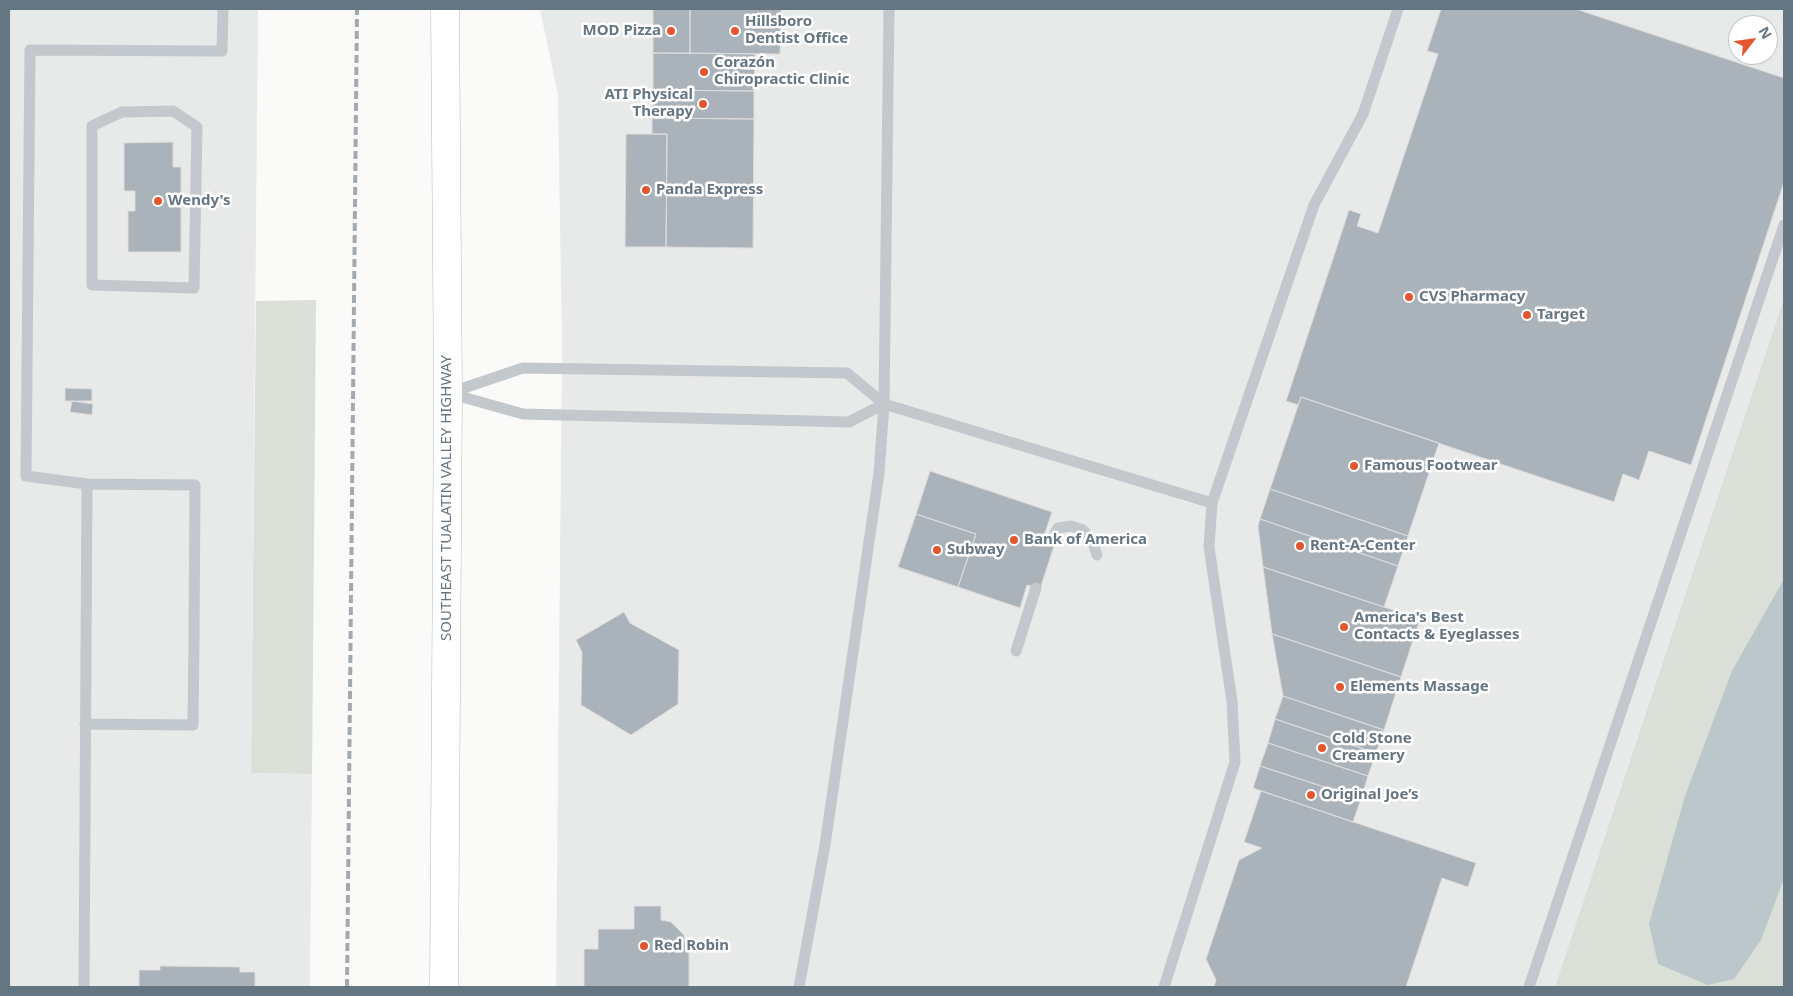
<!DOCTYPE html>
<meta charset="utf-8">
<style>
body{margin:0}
#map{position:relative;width:1793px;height:996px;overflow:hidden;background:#fafaf8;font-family:"Noto Sans",sans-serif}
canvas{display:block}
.frame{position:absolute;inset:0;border:10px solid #657683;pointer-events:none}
.north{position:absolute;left:1728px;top:15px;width:50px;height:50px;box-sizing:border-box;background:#fff;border:1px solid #c1c8cd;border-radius:50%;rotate:60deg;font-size:14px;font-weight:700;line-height:20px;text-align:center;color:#657683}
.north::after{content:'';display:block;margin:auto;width:18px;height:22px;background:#e4572e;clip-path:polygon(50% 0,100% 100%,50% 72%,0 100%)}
</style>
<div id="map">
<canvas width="1793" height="996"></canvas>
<div class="frame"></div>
<div class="north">N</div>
</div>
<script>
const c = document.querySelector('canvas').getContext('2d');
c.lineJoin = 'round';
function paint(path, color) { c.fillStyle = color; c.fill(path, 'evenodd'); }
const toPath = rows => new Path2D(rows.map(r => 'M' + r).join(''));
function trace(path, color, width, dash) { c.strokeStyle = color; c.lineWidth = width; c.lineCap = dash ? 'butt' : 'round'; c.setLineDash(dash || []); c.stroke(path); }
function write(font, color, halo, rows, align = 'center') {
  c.font = font + ' "Noto Sans",sans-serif'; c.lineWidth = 5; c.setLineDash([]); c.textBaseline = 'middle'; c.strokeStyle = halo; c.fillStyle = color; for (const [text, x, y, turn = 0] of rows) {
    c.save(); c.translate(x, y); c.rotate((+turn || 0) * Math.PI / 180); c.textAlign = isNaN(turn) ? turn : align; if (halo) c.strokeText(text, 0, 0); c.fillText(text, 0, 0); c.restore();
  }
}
paint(toPath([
 [9,9,258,9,251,773,312,774,310,987,9,987],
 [540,9,1784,9,1784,478,1614,987,556,987,562,348,558,95],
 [1738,25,1768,25,1768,55,1738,55]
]), '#e8e9e9');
paint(toPath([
 [1784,299,1784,987,1555,987],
 [316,300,312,774,251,773,256,301]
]), '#dadfd7');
paint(toPath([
 [1784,579,1784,878,1761,940,1734,979,1708,985,1658,964,1649,924,1685,796,1732,671]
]), '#bbc7cb');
const building = toPath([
 [653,9,690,9,690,53,653,53,653,9],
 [690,9,781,9,780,54,690,53,690,9],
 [1441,9,1576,9,1784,78,1784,182,1691,465,1649,451,1639,480,1623,474,1614,502,1301,397,1298,405,1286,401,1349,210,1361,214,1357,226,1378,233,1438,54,1427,51,1441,9],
 [653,53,755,54,754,91,653,90,653,53],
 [653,90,754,91,754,119,652,118,653,90],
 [652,118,754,119,753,248,666,247,667,134,652,134,652,118],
 [626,134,667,134,666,247,625,247,626,134],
 [173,142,173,167,181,167,181,252,128,252,128,211,135,211,135,191,124,191,124,143,173,142],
 [65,388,92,389,92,401,65,401,65,388],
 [1301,397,1439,443,1408,536,1270,489,1301,397],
 [72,401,93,404,92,415,70,412,72,401],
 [930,471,1052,512,1044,536,1056,540,1040,589,1027,585,1020,608,958,587,976,534,916,514,930,471],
 [1270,489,1408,536,1398,566,1260,519,1270,489],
 [916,514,976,534,958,587,898,567,916,514],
 [1260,519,1398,566,1384,607,1263,567,1258,526,1260,519],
 [1263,567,1420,619,1401,677,1272,634,1263,567],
 [624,612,630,623,679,650,678,704,631,735,581,705,582,652,576,640,624,612],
 [1272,634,1401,677,1384,730,1283,696,1272,634],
 [1283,696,1384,730,1376,753,1275,719,1283,696],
 [1275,719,1376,753,1368,776,1268,743,1275,719],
 [1268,743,1368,776,1361,799,1260,766,1268,743],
 [1260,766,1361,799,1353,822,1253,788,1260,766],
 [1261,791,1476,863,1468,887,1442,878,1406,987,1214,987,1216,980,1206,959,1239,860,1262,848,1244,842,1261,791],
 [634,906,661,906,661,920,671,922,684,935,685,943,689,943,689,987,584,987,584,949,598,949,598,929,634,929,634,906],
 [160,966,240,967,240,972,255,972,255,987,139,987,139,970,160,970,160,966]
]);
paint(building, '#aab3b9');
trace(building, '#dcdcda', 1);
const primary = toPath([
 [444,987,448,393,445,9]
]);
trace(primary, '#b5babe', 29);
trace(toPath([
 [173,111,197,127,194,288,92,285,92,126,122,112,173,111],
 [448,393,523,414,849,422,884,404],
 [449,393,523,368,847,373,884,404,1212,503],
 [1052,539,1058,528,1071,526,1083,530,1093,542,1097,555],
 [1016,651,1036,588],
 [85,724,193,725,194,640,195,485,87,484],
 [84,987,87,484,26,476,30,50,222,51,223,9],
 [799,987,825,845,879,473,884,404,889,9],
 [1164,987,1235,762,1232,701,1209,547,1212,503,1314,205,1363,114,1398,9],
 [1529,987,1784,225]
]), '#c3c8cc', 11);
trace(primary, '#fff', 28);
trace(toPath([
 [347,987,357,9]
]), '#a2aab0', 4, [8, 4]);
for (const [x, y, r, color] of [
 [671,31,5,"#e4572e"],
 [735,31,5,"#e4572e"],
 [704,72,5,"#e4572e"],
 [703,104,5,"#e4572e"],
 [646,190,5,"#e4572e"],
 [158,201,5,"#e4572e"],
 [1409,297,5,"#e4572e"],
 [1527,315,5,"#e4572e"],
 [1354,466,5,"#e4572e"],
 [1014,540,5,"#e4572e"],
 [1300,546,5,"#e4572e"],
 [937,550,5,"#e4572e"],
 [1344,627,5,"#e4572e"],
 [1340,687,5,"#e4572e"],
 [1322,748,5,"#e4572e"],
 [1311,795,5,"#e4572e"],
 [644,946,5,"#e4572e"]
]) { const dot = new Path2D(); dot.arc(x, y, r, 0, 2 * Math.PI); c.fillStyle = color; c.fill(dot); trace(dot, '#fff', 2); }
write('bold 15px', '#657683', '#fff', [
 ["Hillsboro",745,22],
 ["Dentist Office",745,39],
 ["MOD Pizza",661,31,"right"],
 ["Corazón",714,63],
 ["Chiropractic Clinic",714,80],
 ["ATI Physical",693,95,"right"],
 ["Therapy",693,112,"right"],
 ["Panda Express",656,190],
 ["Wendy's",168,201],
 ["CVS Pharmacy",1419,297],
 ["Target",1537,315],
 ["Famous Footwear",1364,466],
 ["Bank of America",1024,540],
 ["Rent-A-Center",1310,546],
 ["Subway",947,550],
 ["America's Best",1354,618],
 ["Contacts & Eyeglasses",1354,635],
 ["Elements Massage",1350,687],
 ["Cold Stone",1332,739],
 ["Creamery",1332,756],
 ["Original Joe’s",1321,795],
 ["Red Robin",654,946]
], 'left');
write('15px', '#657683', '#fff', [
 ["SOUTHEAST TUALATIN VALLEY HIGHWAY",447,498,-90]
]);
</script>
